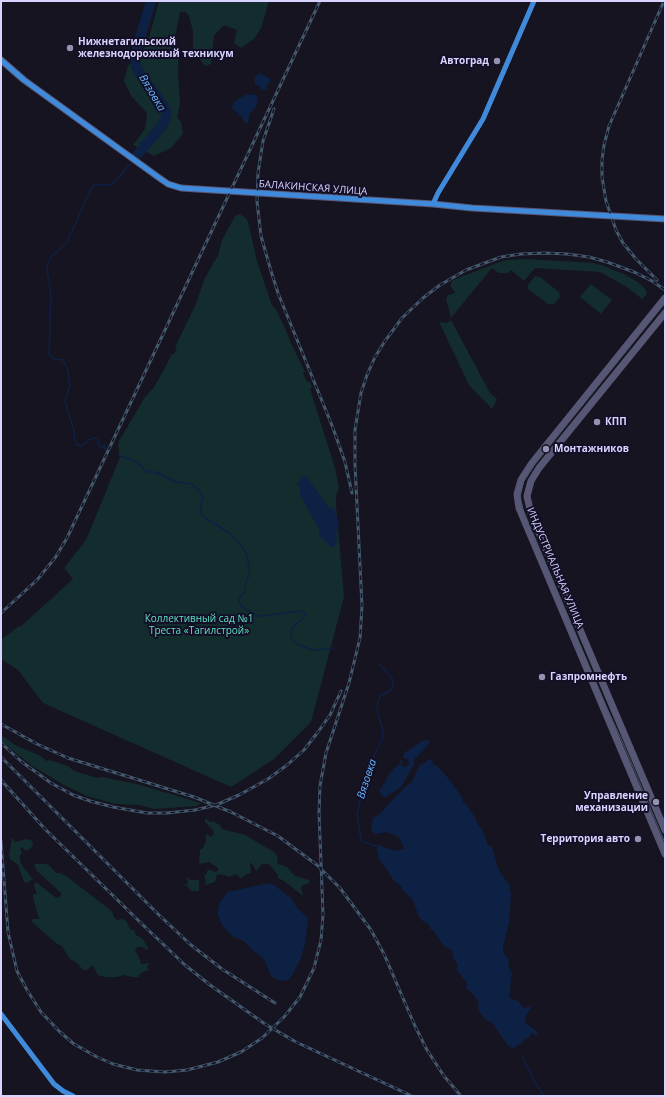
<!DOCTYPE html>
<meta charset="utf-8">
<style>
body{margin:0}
#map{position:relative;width:666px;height:1097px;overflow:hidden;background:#161421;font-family:"Open Sans",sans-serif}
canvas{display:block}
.frame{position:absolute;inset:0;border:2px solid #d9d4ff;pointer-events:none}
</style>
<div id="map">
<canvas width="666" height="1097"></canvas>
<div class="frame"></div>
</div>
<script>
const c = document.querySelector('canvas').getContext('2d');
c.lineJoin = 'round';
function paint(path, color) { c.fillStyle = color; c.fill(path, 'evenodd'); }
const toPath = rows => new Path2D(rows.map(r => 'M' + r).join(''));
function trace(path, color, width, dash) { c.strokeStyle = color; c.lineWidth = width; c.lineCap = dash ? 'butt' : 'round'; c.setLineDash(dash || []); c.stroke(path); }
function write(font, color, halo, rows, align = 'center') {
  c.font = font + ' "Open Sans",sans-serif'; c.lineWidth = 4; c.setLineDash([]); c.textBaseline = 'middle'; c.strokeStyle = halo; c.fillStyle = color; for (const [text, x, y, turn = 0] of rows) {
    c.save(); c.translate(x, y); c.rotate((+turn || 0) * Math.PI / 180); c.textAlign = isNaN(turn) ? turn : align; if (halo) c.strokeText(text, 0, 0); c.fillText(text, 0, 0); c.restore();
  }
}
paint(toPath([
 [159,1,269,1,261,28,254,39,241,48,234,43,237,30,224,25,214,35,211,64,205,66,193,51,193,31,189,17,186,12,180,12,175,38,179,54,178,73,180,103,177,118,181,122,183,134,171,148,154,156,133,145,145,129,147,113,132,97,124,81,128,66,147,45],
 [240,214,246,218,248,222,257,261,272,305,277,311,290,340,290,341,305,372,303,373,307,382,310,381,312,388,310,389,335,468,339,488,336,496,336,505,344,597,311,722,274,759,231,787,43,703,18,670,1,659,1,640,19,626,20,627,73,579,64,568,86,540,120,457,118,445,119,441,145,397,155,386,172,354,174,354,177,348,175,347,195,306,205,278,212,265,218,256,222,240,235,216],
 [527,259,593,263,601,265,624,274,638,282,645,289,647,294,642,299,627,287,600,272,535,268,524,281,511,270,508,273,499,273,492,268,451,318,446,299,448,295,455,293,450,285,453,280,497,263,507,260],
 [535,276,540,277,559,292,560,297,554,304,548,304,528,289,528,285],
 [591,284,612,300,601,314,580,297],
 [451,320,490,393,497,399,492,409,469,385,439,322,447,323],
 [1,735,15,745,41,756,46,761,49,760,68,766,74,771,97,778,102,777,137,784,201,803,197,806,154,809,140,805,115,804,87,796,62,784,31,765,1,741],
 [205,818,210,822,213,821,220,825,222,829,245,835,274,852,278,857,277,862,278,864,287,867,295,876,309,880,309,883,303,885,301,887,303,896,284,881,278,878,278,875,270,865,268,864,262,864,256,872,254,866,250,862,251,873,245,875,242,878,240,878,237,874,229,877,220,874,217,875,215,882,205,885,206,881,204,875,206,875,208,869,215,872,218,871,218,868,209,862,199,864,200,850,203,848,206,840,206,834,211,837,214,834,213,830,205,822],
 [12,837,15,842,26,839,31,840,33,843,32,847,27,851,20,847,22,853,20,856,20,861,23,867,33,879,27,883,24,882,18,865,10,859,9,855],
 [34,864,46,864,50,866,56,873,60,873,66,876,108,908,113,913,113,916,117,920,123,919,126,921,131,930,134,930,136,935,143,939,148,948,147,950,142,947,139,947,136,948,135,950,139,957,141,963,142,964,150,963,147,967,149,970,141,973,138,977,132,977,124,975,117,977,105,977,98,975,93,965,87,970,83,970,77,963,70,959,62,946,57,944,32,922,32,919,39,919,33,898,33,894,37,894,34,885,36,882,55,897,58,898,61,896,61,893,36,870],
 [187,877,191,880,199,880,199,891,192,891,187,886,183,885,188,884]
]), '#132c2d');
paint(toPath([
 [259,73,266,76,271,80,266,86,268,89,263,90,260,88,260,85,257,85,255,84,255,77],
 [247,94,255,95,258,97,258,98,256,107,249,115,248,122,246,124,244,122,241,116,238,115,238,112,233,110,232,106,235,101],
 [306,476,329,508,334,509,339,523,336,537,337,541,334,547,330,547,329,543,326,542,319,536,319,527,315,524,316,521,313,519,300,494,300,487,297,484,301,478],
 [428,740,430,740,428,745,413,761,415,763,401,787,384,798,379,791,387,779,387,777,394,768,399,765,401,760,403,760,401,765,404,767,409,765,408,759,403,758,404,753,422,741],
 [427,759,432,760,433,765,437,766,448,778,462,797,463,803,467,804,468,807,476,819,477,823,483,831,488,845,492,847,498,868,503,877,509,884,511,895,509,923,503,947,503,953,509,959,508,966,512,973,509,997,510,998,518,1001,523,1007,526,1008,532,1006,525,1017,526,1023,536,1031,538,1035,535,1036,533,1033,530,1034,531,1036,523,1040,524,1042,513,1048,508,1046,493,1024,485,1019,478,1010,479,1007,477,1005,479,1002,471,992,466,988,466,986,468,985,456,969,458,965,453,958,452,950,444,946,433,930,430,929,429,924,425,923,419,917,413,900,402,889,402,887,393,880,386,868,379,859,377,850,377,846,379,845,395,851,404,849,400,839,397,836,387,832,375,834,371,830,373,818,380,814,397,795,413,780,420,764,427,762],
 [264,884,271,884,276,886,285,894,291,898,297,908,303,913,308,919,305,944,301,958,291,977,288,980,282,981,275,979,270,974,265,961,261,956,252,950,244,941,234,937,228,932,222,925,218,915,218,909,220,902,228,892]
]), '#0d2144');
trace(toPath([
 [106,451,104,448,105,445,102,447,99,446,98,440,95,438,90,439,82,446,77,445,75,440,74,431,65,401,70,385,67,368,63,360,54,359,49,354,51,295,47,269,48,263,51,257,66,244,92,187,94,185,110,185,115,182,129,165],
 [118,455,137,462,147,472,156,472,176,482,191,484,198,489,203,497,201,505,201,515,229,533,240,543,247,555,250,573,246,582,245,591,240,597,239,601,242,607,258,616,262,616,301,611,305,614,303,619,293,626,291,632,292,640,299,645,310,649,319,650,334,648],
 [377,846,363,842,361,840,357,814,368,768,383,738,383,731,377,711,378,703,380,696,390,691,393,685,392,678,380,665],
 [522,1057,532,1077,544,1096]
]), '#0d2144', 1.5);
trace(toPath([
 [137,155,161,127,165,120,167,112,165,108,137,69,135,60,138,45,151,1]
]), '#0d2144', 10);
trace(toPath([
 [433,204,438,193,483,119,534,1],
 [1,1014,54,1084,63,1091,73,1096]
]), '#4a4962', 4.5);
trace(toPath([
 [1,60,24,80,158,177,168,184,181,188,433,204,472,208,665,219],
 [665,298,532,463,521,480,517,494,519,508,665,854],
 [665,313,539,468,531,481,527,496,531,514,665,830]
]), '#575674', 7);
trace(toPath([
 [665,303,533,466,524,480,520,497,524,513,606,706,623,743,665,843]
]), '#43596b', 1);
const rail = toPath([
 [274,109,263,141,258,173,257,202,261,236,271,271,278,293,333,428,345,462,352,493],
 [657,280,636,259,623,243,616,230,606,201,602,177,602,160,604,145,609,126,664,1],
 [1,613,37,580,55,558,67,538,320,1],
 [1,724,37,744,68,758,194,797,231,812,278,836,317,865,340,888,371,930,384,954,415,1026,427,1050,444,1076,461,1096],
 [1,743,22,762,51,783,73,795,90,801,113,807,147,813,167,813,195,810,216,805,239,795,268,779,287,765,304,750,318,732,330,715,341,691],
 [1,757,159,915,191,945,222,969,275,1003],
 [1,780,45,829,143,925,185,965,210,985,265,1024,296,1042,412,1096],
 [1,841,8,932,17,971,27,990,41,1012,60,1032,74,1044,97,1057,113,1064,137,1070,165,1072,187,1070,218,1062,241,1052,262,1038,284,1017,300,997,314,968,321,940,323,915,319,812,320,786,326,753,349,683,360,638,362,606,355,465,355,430,361,393,367,375,375,357,385,341,402,318,423,298,440,285,466,270,501,257,521,254,545,253,567,254,589,257,607,262,634,272,652,281,665,290]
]);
trace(rail, '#43596b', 3);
trace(rail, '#130f26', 1.5, [4.5]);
trace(toPath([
 [1,60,24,80,158,177,168,184,181,188,433,204,472,208,665,219],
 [433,204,438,193,483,119,534,1],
 [1,1014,54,1084,63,1091,73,1096]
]), '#408adc', 5);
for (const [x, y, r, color] of [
 [70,48,4,"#9591b1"],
 [497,61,4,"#9591b1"],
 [597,422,4,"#9591b1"],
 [546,449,4,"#9591b1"],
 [542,677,4,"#9591b1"],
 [656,802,4,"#9591b1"],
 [638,839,4,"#9591b1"]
]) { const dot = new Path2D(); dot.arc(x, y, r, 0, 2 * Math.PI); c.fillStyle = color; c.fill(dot); trace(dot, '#130f26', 1.5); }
write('bold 10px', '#d9d4ff', '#130f26', [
 ["Нижнетагильский",78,42],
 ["железнодорожный техникум",78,54],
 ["Автоград",489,61,"right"],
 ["КПП",605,422],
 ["Монтажников",554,449],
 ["Газпромнефть",550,677],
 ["Управление",648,796,"right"],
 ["механизации",648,808,"right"],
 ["Территория авто",630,839,"right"]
], 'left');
write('10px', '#d9d4ff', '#130f26', [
 ["БАЛАКИНСКАЯ УЛИЦА",313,188,4],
 ["ИНДУСТРИАЛЬНАЯ УЛИЦА",555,568,67]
]);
write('10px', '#5fe0c0', '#130f26', [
 ["Коллективный сад №1",199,619],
 ["Треста «Тагилстрой»",199,631]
]);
write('italic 11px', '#62b6ff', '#130f26', [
 ["Вязовка",152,93,59],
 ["Вязовка",367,779,-72]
]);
</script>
